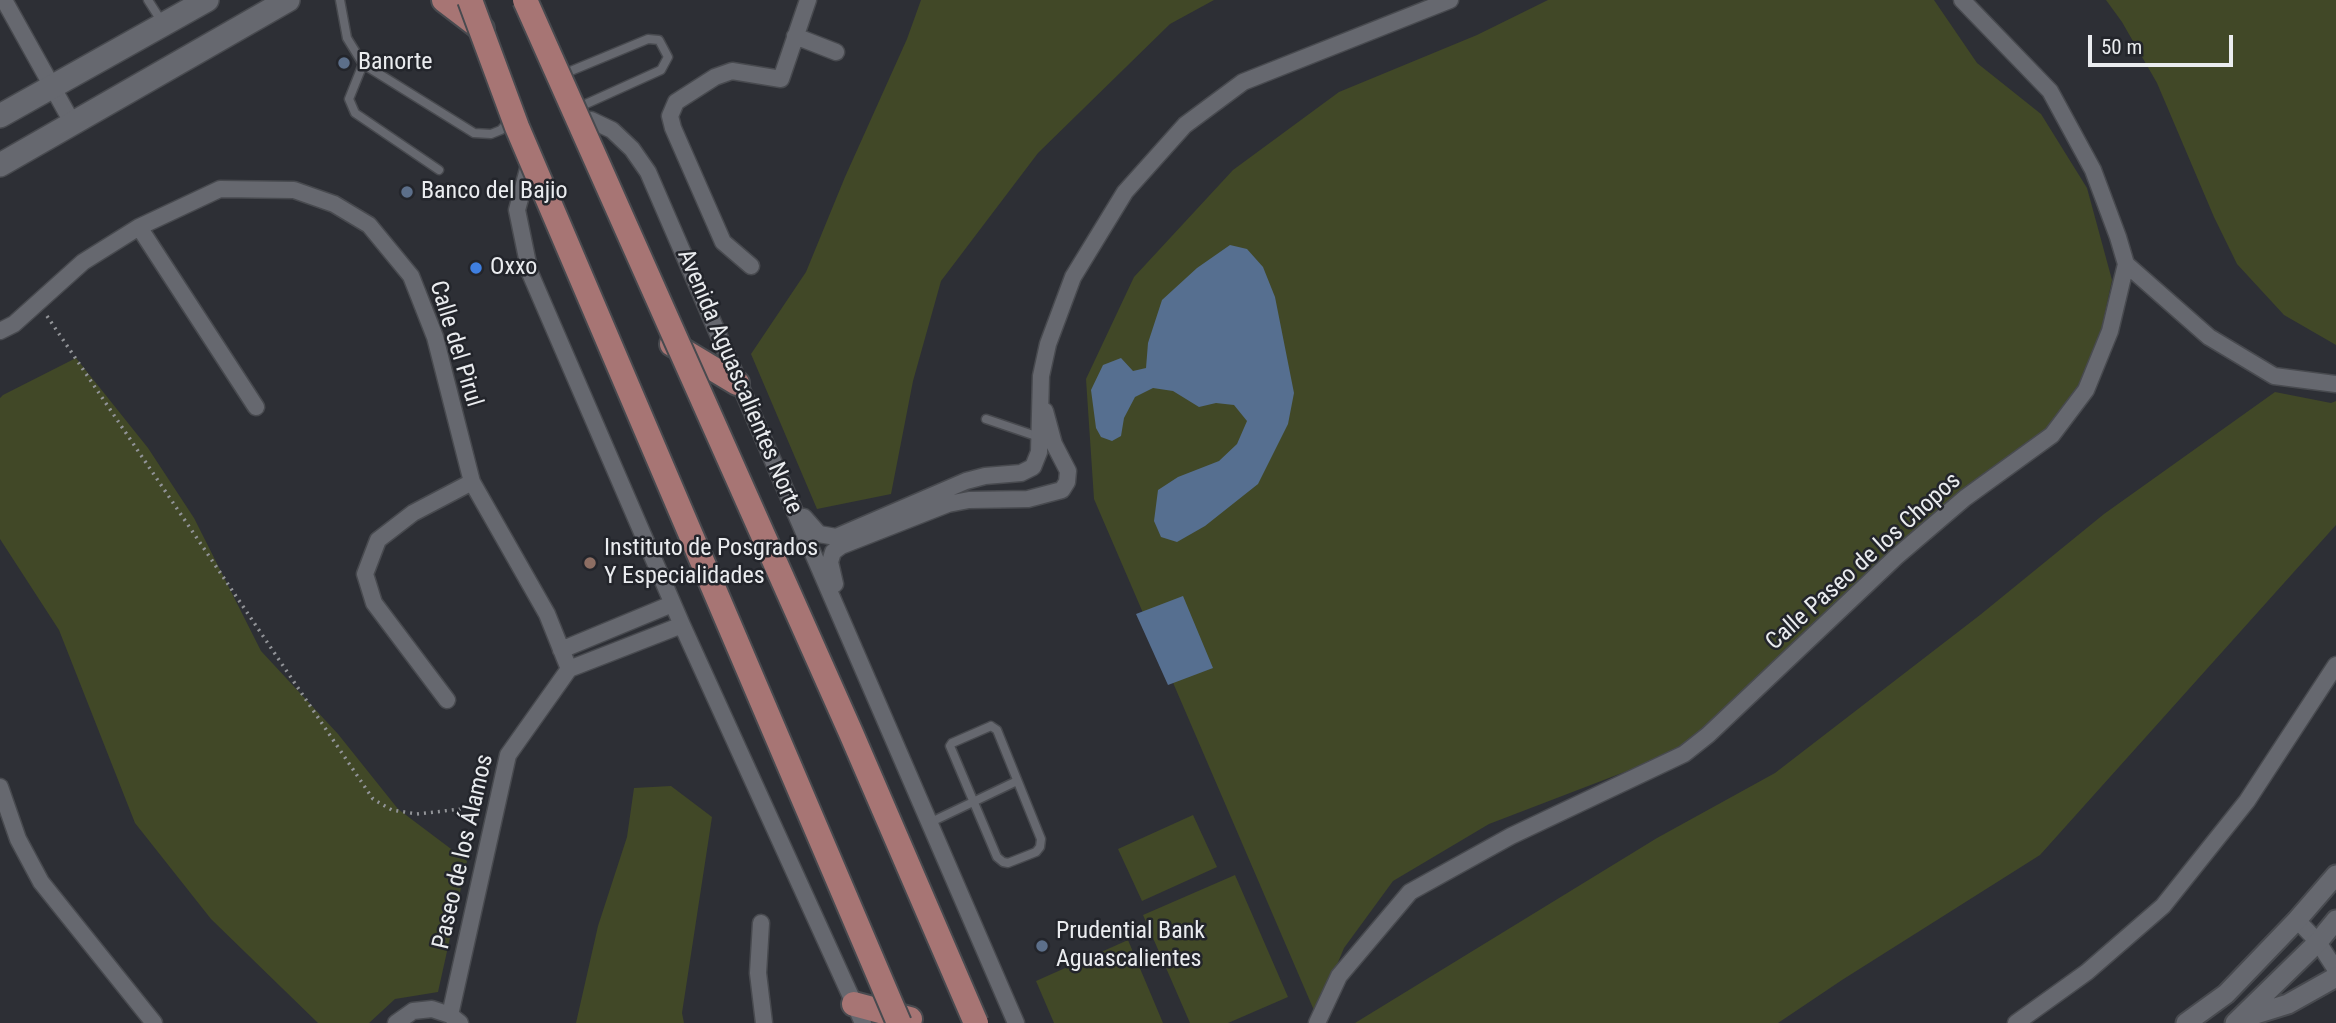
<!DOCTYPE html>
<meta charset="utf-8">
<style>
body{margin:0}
#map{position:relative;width:2336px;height:1023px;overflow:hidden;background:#2d2f35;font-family:"Roboto Condensed",sans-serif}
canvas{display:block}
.scale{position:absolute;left:2088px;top:35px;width:145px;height:32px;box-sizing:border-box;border:4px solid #eaecef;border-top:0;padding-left:9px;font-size:21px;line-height:24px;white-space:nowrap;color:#eaecef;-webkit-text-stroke:5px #23252b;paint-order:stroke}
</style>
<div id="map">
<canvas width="2336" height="1023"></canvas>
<div class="scale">50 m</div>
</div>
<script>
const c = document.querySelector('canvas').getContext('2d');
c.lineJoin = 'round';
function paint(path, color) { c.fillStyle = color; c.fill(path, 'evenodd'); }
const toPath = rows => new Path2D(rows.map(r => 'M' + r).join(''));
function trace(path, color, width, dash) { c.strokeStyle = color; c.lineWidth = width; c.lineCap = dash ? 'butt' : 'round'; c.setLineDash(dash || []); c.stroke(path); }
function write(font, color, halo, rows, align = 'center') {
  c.font = font + ' "Roboto Condensed",sans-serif'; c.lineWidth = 5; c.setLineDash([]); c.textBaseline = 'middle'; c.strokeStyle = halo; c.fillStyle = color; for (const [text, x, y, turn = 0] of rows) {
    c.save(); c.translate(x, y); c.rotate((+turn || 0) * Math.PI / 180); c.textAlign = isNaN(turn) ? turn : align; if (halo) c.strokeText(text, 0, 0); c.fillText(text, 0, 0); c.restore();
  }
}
paint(toPath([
 [921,0,1214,0,1170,24,1038,153,941,281,913,381,891,494,817,509,751,354,806,272,845,177,907,39],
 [1548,0,1934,0,1977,63,2041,114,2087,188,2112,280,2094,364,2040,437,1682,750,1489,824,1393,881,1344,948,1316,1015,1094,499,1086,379,1134,277,1233,170,1339,92,1477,35],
 [2106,0,2336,0,2336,345,2284,315,2237,264,2214,217,2157,83,2122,22],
 [76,358,148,448,194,518,261,651,338,734,398,809,467,861,438,992,395,999,369,1023,318,1023,211,919,135,823,59,630,0,539,0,398,3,395],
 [2275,392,2331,403,2336,401,2336,525,2040,855,1842,980,1778,1023,1355,1023,1657,838,1775,773,1980,615,2104,514],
 [671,786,712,817,682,1013,684,1023,576,1023,598,926,627,837,634,788],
 [1193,815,1217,867,1142,901,1118,849],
 [1235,875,1288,997,1228,1023,1190,1023,1143,915],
 [1128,940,1163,1023,1054,1023,1036,981]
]), '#414827');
paint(toPath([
 [1230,245,1247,249,1263,267,1275,297,1294,393,1288,424,1258,484,1205,526,1177,542,1161,537,1154,521,1158,490,1178,477,1219,461,1237,444,1247,421,1234,405,1216,403,1199,407,1173,391,1153,388,1135,397,1124,418,1121,436,1112,441,1101,437,1096,428,1091,390,1103,365,1121,358,1133,371,1146,368,1148,343,1162,300,1197,268],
 [1183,596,1213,668,1168,685,1136,614]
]), '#566f90');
const service = toPath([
 [148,0,162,22],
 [340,0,347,38,363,64,474,133,491,134,501,130,510,120],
 [363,64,349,99,355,113,439,170],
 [561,75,648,39,659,40,668,57,661,70,577,108],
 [986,419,1039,437],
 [991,726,997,730,1041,839,1040,847,1036,852,1008,863,1003,862,997,857,950,746,952,743,991,726],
 [929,823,1017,781]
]);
const minor = toPath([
 [4,0,73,124],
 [795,36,836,52],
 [579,121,591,120,612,130,632,149,648,172,1016,1023],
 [531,158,517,210,530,273,682,625,863,1023],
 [139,227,256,407],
 [2126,264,2209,337,2274,376,2336,384],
 [751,266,723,242,673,128,670,116,676,102,715,77,732,71,781,79,808,0],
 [0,331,14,324,83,262,139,227,220,189,294,190,334,204,369,225,411,276,435,337,472,482,547,614,569,669],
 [804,517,819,534,836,537,966,481,985,476,1021,473,1033,467,1039,452,1041,376,1048,344,1073,277,1125,192,1185,125,1243,82,1450,0],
 [835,584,830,562,833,552,841,546,948,504,969,500,1028,499,1062,490,1067,482,1068,471,1054,444,1045,411],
 [561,650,672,604],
 [447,700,374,603,365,574,378,540,413,513,472,482],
 [0,787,18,839,41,882,154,1023],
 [2297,920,2318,942,2336,970],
 [761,923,758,973,764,1023],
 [450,1015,508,755,569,669,682,625],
 [396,1023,413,1011,432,1009,450,1015,460,1023],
 [1317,1023,1339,976,1410,892,1511,836,1684,754,1708,735,1896,557,1965,498,2052,435,2086,390,2110,331,2126,264,2118,237,2093,170,2050,91,1962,0],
 [2016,1023,2087,972,2163,906,2247,801,2336,665]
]);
const tertiary = toPath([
 [2246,1017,2288,1004,2336,977],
 [2186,1023,2226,994,2297,920,2336,875],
 [2235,1023,2318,942,2336,920]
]);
const secondary = toPath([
 [0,116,207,0],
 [0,165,288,0]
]);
const primary = toPath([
 [444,0,482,29],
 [672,344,737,383],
 [854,1004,910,1019]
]);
trace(service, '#484a4f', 11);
trace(minor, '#484a4f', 19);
trace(tertiary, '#484a4f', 23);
trace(secondary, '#484a4f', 26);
trace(primary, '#484a4f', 28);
trace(toPath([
 [47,316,373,799,392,810,417,814,479,807]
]), '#929498', 3.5, [2, 5]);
trace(service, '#66686f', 8);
trace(minor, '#66686f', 16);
trace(tertiary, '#66686f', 19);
trace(secondary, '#66686f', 23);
trace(primary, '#a77574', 24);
const primaryBridge = toPath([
 [470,0,517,127,899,1023],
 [525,0,851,733,976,1023]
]);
trace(primaryBridge, '#484a4f', 28, []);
trace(primaryBridge, '#a77574', 24);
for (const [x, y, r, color] of [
 [344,63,7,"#5c6f8a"],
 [407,192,7,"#5c6f8a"],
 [476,268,7,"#3f7fe0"],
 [590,563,7,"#8d6e63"],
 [1042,946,7,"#5c6f8a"]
]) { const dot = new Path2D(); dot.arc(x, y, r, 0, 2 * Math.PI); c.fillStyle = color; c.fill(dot); trace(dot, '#23252b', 2.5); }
write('24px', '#eaecef', '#23252b', [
 ["Banorte",358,63],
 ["Banco del Bajio",421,192],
 ["Oxxo",490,268],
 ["Instituto de Posgrados",604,549],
 ["Y Especialidades",604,577],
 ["Prudential Bank",1056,932],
 ["Aguascalientes",1056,960]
], 'left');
write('24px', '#eaecef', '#23252b', [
 ["Calle del Pirul",455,344,73],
 ["Avenida Aguascalientes Norte",739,382,67],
 ["Calle Paseo de los Chopos",1864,562,-42],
 ["Paseo de los Álamos",464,852,-77]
]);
</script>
